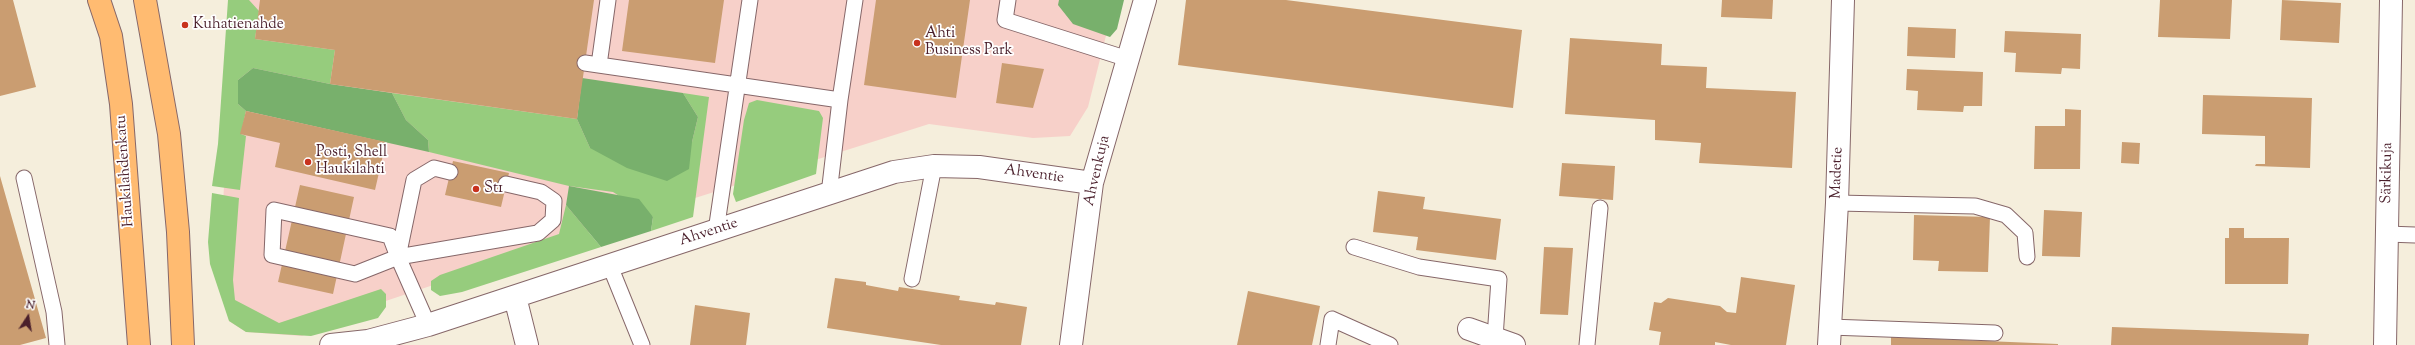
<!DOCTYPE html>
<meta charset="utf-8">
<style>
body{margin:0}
#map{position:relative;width:2415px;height:345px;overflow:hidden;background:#f5eedc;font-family:"Sorts Mill Goudy",serif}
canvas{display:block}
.north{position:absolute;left:8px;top:297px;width:40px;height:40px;-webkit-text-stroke:3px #fff;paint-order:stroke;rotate:12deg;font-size:11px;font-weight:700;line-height:16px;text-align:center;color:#4a1f2b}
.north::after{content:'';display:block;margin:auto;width:14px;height:18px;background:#4a1f2b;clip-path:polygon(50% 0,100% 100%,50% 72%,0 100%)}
</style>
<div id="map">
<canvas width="2415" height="345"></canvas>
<div class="north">N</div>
</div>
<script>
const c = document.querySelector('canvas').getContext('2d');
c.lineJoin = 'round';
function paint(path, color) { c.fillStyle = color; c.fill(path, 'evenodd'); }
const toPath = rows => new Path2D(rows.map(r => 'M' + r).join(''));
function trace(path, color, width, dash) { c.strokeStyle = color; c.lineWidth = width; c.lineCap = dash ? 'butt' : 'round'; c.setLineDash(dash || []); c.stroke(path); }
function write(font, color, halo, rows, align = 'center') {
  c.font = font + ' "Sorts Mill Goudy",serif'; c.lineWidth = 3.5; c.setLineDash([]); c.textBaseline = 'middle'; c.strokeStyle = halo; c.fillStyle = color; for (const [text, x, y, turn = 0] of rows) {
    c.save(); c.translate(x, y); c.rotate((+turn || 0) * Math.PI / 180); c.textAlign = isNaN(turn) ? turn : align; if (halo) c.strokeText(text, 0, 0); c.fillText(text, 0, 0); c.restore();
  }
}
paint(toPath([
 [234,0,1115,0,1088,107,1070,136,1033,138,929,124,635,217,365,308,302,336,246,332,229,321,222,223]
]), '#f7d0c9');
paint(toPath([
 [228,0,249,0,259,11,255,39,335,50,330,84,253,68,238,80,238,104,246,111,241,134,246,136,240,190,212,186,218,144],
 [392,93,577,119,590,148,692,142,698,117,683,93,709,97,693,217,651,231,653,217,613,192,569,186,429,152,428,140,406,120],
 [757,100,819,111,823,118,816,174,736,202,733,194,744,120,749,103],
 [212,193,239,198,233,280,235,300,279,323,381,289,386,294,386,307,378,318,311,336,246,332,229,321,210,264,208,242],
 [566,205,601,247,462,292,440,296,431,290,431,281,440,275,559,234]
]), '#96cc7d');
paint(toPath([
 [1059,0,1124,0,1117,29,1110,37,1073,24,1058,5],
 [253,68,330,84,392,93,406,120,428,140,429,152,246,111,238,104,238,80],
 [582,78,683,93,698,117,692,142,689,169,667,181,627,168,590,148,577,119],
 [569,186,639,199,653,217,651,231,601,247,566,205]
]), '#78b06c');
paint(toPath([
 [0,0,13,0,36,87,0,96],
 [260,0,594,0,577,119,330,84,335,50,255,39],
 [629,0,724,0,715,63,622,51],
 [876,0,970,0,956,98,864,85],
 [1186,0,1286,0,1522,30,1513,108,1178,65],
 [1722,0,1773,0,1772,19,1721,17],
 [2160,0,2232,0,2230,39,2158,37],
 [2282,0,2341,3,2339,43,2280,40],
 [1908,27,1956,29,1955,58,1907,56],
 [2005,31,2081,34,2080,69,2062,68,2061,74,2015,72,2016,53,2004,52],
 [1570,38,1662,44,1661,65,1707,67,1706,88,1796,92,1792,168,1699,163,1701,143,1655,140,1655,120,1565,114],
 [1002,63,1044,69,1033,108,996,103],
 [1907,69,1983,72,1982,106,1964,106,1963,112,1917,110,1918,91,1906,90],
 [2203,95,2312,98,2310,168,2255,166,2256,164,2265,164,2265,136,2202,134],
 [2065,109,2081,110,2080,169,2034,169,2035,126,2065,126],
 [246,111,386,142,375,190,275,167,280,143,240,134],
 [2122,142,2140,143,2139,164,2121,163],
 [453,161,509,173,501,207,445,195],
 [1562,163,1615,166,1613,200,1559,196],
 [0,176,46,338,20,345,0,345],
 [300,185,354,197,333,294,278,282],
 [1378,191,1425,197,1423,209,1501,219,1496,260,1416,250,1418,237,1373,232],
 [2044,210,2082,212,2080,257,2042,256],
 [1914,215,1990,217,1988,272,1938,271,1939,261,1913,260],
 [2229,228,2244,228,2244,238,2289,238,2288,284,2225,284,2225,238,2229,238],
 [1544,247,1573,248,1568,315,1540,314],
 [1741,277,1795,285,1786,345,1731,345,1715,342,1715,345,1659,345,1661,332,1649,330,1654,302,1661,303,1668,298,1720,306,1727,312,1736,313],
 [835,278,866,282,866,285,898,291,899,287,960,296,959,300,995,305,996,302,1027,307,1021,345,941,345,827,328],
 [1248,291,1320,306,1312,345,1237,345],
 [695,305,750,313,746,345,690,345],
 [2112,327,2309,334,2308,345,2111,345],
 [1891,337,2058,344,2058,345,1891,345]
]), '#ca9d71');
const lane = toPath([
 [1008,0,1005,20,1128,59],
 [585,63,840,100],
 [599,65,608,0],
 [24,178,54,312,57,345],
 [829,194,840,100,855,0],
 [1837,203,1975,206,2006,215,2025,233,2027,257],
 [716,231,750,0],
 [2387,234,2415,235],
 [1354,247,1419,267,1499,279,1495,338],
 [398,257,414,180,434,168,450,172],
 [610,266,642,345],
 [912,279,934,166],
 [428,325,398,257,390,236,274,210,272,255,355,274,398,257,538,233,553,220,554,201,541,192,506,184],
 [1830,327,1995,333],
 [1328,345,1332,319,1390,345],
 [1587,345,1600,208]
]);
const street = toPath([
 [515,297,527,345],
 [1469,329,1514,345],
 [331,345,368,341,428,325,894,172,934,166,979,167,1092,183],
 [1071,345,1092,183,1145,0],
 [1829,345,1837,203,1843,0],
 [2385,345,2391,0]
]);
const primary = toPath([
 [99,0,111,36,121,104,139,345],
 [145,0,169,134,178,232,183,345]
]);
trace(lane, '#866769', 17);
trace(street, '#866769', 24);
trace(primary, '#866769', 24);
trace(lane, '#fff', 15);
trace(street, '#fff', 22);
trace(primary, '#ffbb71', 22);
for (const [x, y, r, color] of [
 [185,25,4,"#c8321e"],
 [917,43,4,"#c8321e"],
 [308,162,4,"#c8321e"],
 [476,189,4,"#c8321e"]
]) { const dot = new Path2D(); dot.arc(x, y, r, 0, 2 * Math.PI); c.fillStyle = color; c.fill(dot); trace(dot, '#fff', 1.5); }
write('15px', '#4a1f2b', '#fff', [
 ["Kuhatienahde",193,25],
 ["Ahti",925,34],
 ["Business Park",925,51],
 ["Posti, Shell",316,153],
 ["Haukilahti",316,170],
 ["St1",484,189]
], 'left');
write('15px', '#4a1f2b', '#fff', [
 ["Haukilahdenkatu",126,171,-94],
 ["Ahvenkuja",1098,171,-77],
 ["Madetie",1838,173,-88],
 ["Särkikuja",2388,173,-89],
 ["Ahventie",1034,175,8],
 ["Ahventie",709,233,-18]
]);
</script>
